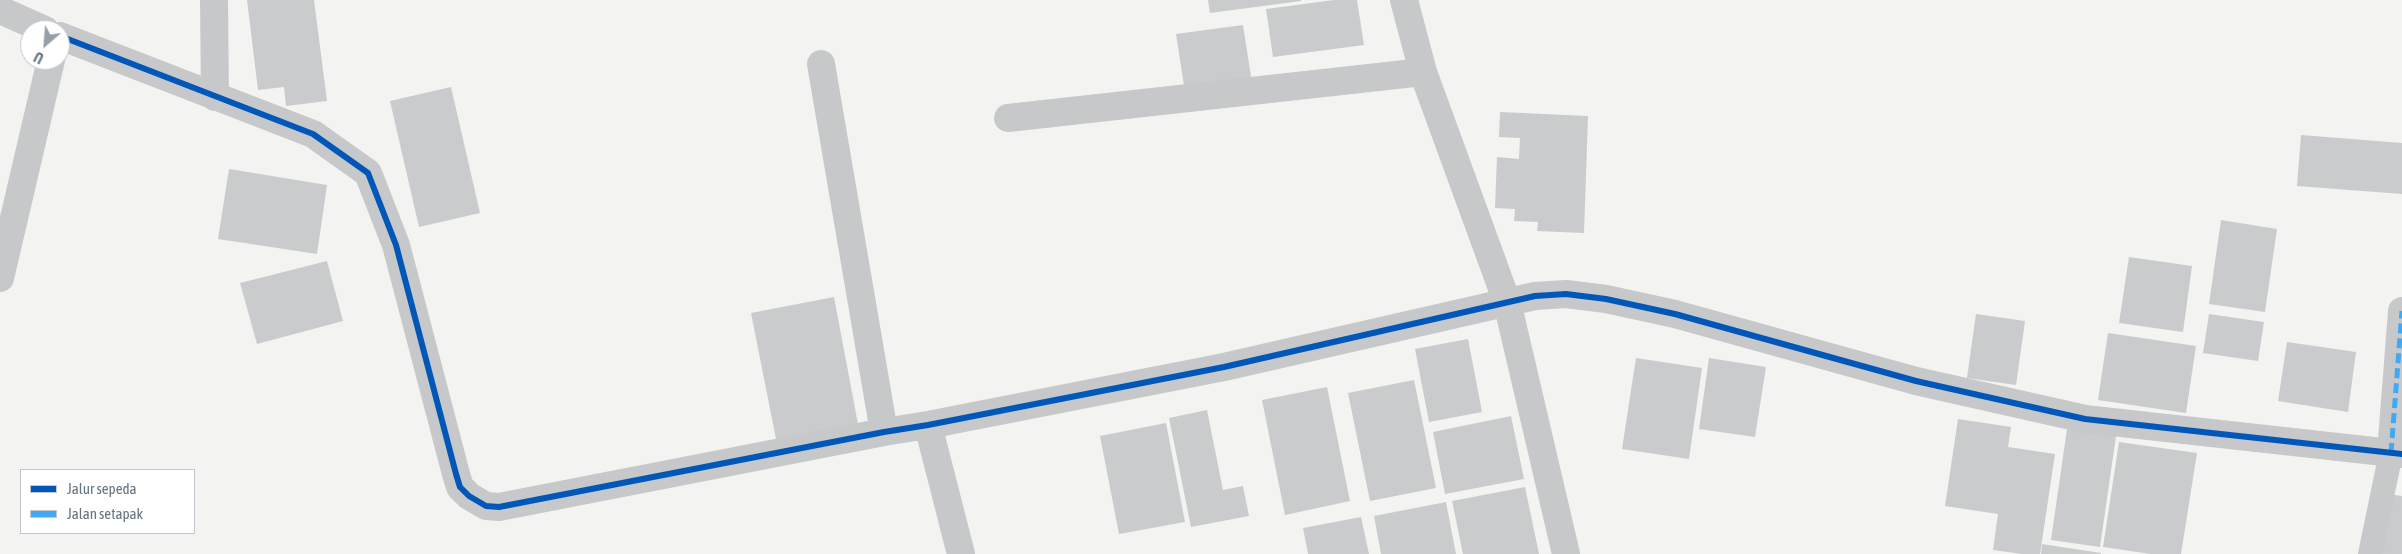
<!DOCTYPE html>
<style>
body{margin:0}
#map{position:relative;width:2402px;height:554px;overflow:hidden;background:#f3f3f1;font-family:"Asap Condensed",sans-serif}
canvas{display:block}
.legend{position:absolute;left:20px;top:469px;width:175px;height:65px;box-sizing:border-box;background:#fff;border:1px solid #c1c7cc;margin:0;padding:6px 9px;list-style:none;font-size:15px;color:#647480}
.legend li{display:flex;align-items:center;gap:10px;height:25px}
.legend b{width:25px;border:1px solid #c1c7cc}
.north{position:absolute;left:20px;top:20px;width:50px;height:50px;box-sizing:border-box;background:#fff;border:1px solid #c1c7cc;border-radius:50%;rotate:207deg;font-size:14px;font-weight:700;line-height:20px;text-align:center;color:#647480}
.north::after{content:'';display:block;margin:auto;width:18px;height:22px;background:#96a0a8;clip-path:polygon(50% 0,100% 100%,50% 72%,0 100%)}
</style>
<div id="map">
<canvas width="2402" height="554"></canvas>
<ul class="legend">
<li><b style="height:6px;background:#0057b8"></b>Jalur sepeda</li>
<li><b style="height:6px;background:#3fa9f5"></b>Jalan setapak</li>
</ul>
<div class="north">U</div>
</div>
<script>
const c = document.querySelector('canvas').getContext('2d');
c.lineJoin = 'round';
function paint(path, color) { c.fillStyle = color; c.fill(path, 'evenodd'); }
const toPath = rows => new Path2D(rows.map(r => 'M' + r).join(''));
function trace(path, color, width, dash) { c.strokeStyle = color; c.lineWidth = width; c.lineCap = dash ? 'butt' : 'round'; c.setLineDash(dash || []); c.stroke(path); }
paint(toPath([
 [247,0,314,0,327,101,286,106,284,87,258,90],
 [1208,0,1301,0,1301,1,1210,13],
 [1334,0,1357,0,1364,45,1273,57,1266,9],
 [1243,25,1252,83,1185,92,1176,34],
 [451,87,480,213,419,227,390,101],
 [1500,112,1588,116,1584,233,1537,231,1538,222,1514,221,1515,209,1495,208,1497,157,1519,159,1520,138,1499,137],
 [2301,135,2402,143,2402,194,2297,186],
 [229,169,327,185,317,254,218,239],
 [2221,220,2277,229,2265,312,2209,304],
 [2129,257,2192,266,2183,332,2119,323],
 [327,261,343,321,257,344,240,283],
 [834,297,858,424,776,439,751,313],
 [1976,314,2025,321,2016,385,1967,378],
 [2209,314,2264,322,2258,361,2203,353],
 [2108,333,2196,346,2186,413,2098,400],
 [1468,339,1482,412,1429,422,1415,349],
 [2287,342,2356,352,2348,412,2278,401],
 [1636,358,1702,368,1689,459,1622,449],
 [1709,358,1766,367,1755,437,1699,429],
 [1414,380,1436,488,1370,501,1348,393],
 [1327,387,1350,501,1285,515,1262,400],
 [1207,410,1223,490,1243,486,1249,516,1191,527,1169,418],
 [1511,416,1524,479,1445,494,1433,432],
 [1958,419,2011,427,2008,447,2055,454,2040,554,2022,554,1993,550,1998,514,1945,506],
 [1166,423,1185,522,1119,534,1100,436],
 [2067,429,2116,436,2100,547,2051,540],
 [2119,442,2197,453,2181,554,2151,554,2103,547],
 [1525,487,1539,554,1463,554,1452,501],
 [2388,494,2402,496,2402,554,2379,554],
 [1446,502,1456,554,1381,554,1374,516],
 [1361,517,1369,554,1308,554,1303,528],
 [2042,544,2101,553,2101,554,2041,554]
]), '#cacbcc');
trace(toPath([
 [2370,554,2391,453]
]), '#c7c8c9', 24);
trace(toPath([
 [214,0,215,97],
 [1404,0,1423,72,1507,302,1566,554],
 [0,10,45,30],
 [60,36,313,134,368,173,396,245,456,474,460,487,469,496,486,506,499,507,884,432,928,425,1224,367,1535,296,1566,294,1606,299,1675,314,1916,381,2085,419,2402,454],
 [821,64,884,432],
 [1008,118,1423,72],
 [0,278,51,60],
 [928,425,961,554],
 [2391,453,2402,311]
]), '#c7c8c9', 28);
trace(toPath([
 [2391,453,2402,311]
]), '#3fa9f5', 5, [10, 5]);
trace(toPath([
 [60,36,313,134,368,173,396,245,456,474,460,487,469,496,486,506,499,507,884,432,928,425,1224,367,1535,296,1566,294,1606,299,1675,314,1916,381,2085,419,2402,454]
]), '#0057b8', 6);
</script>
